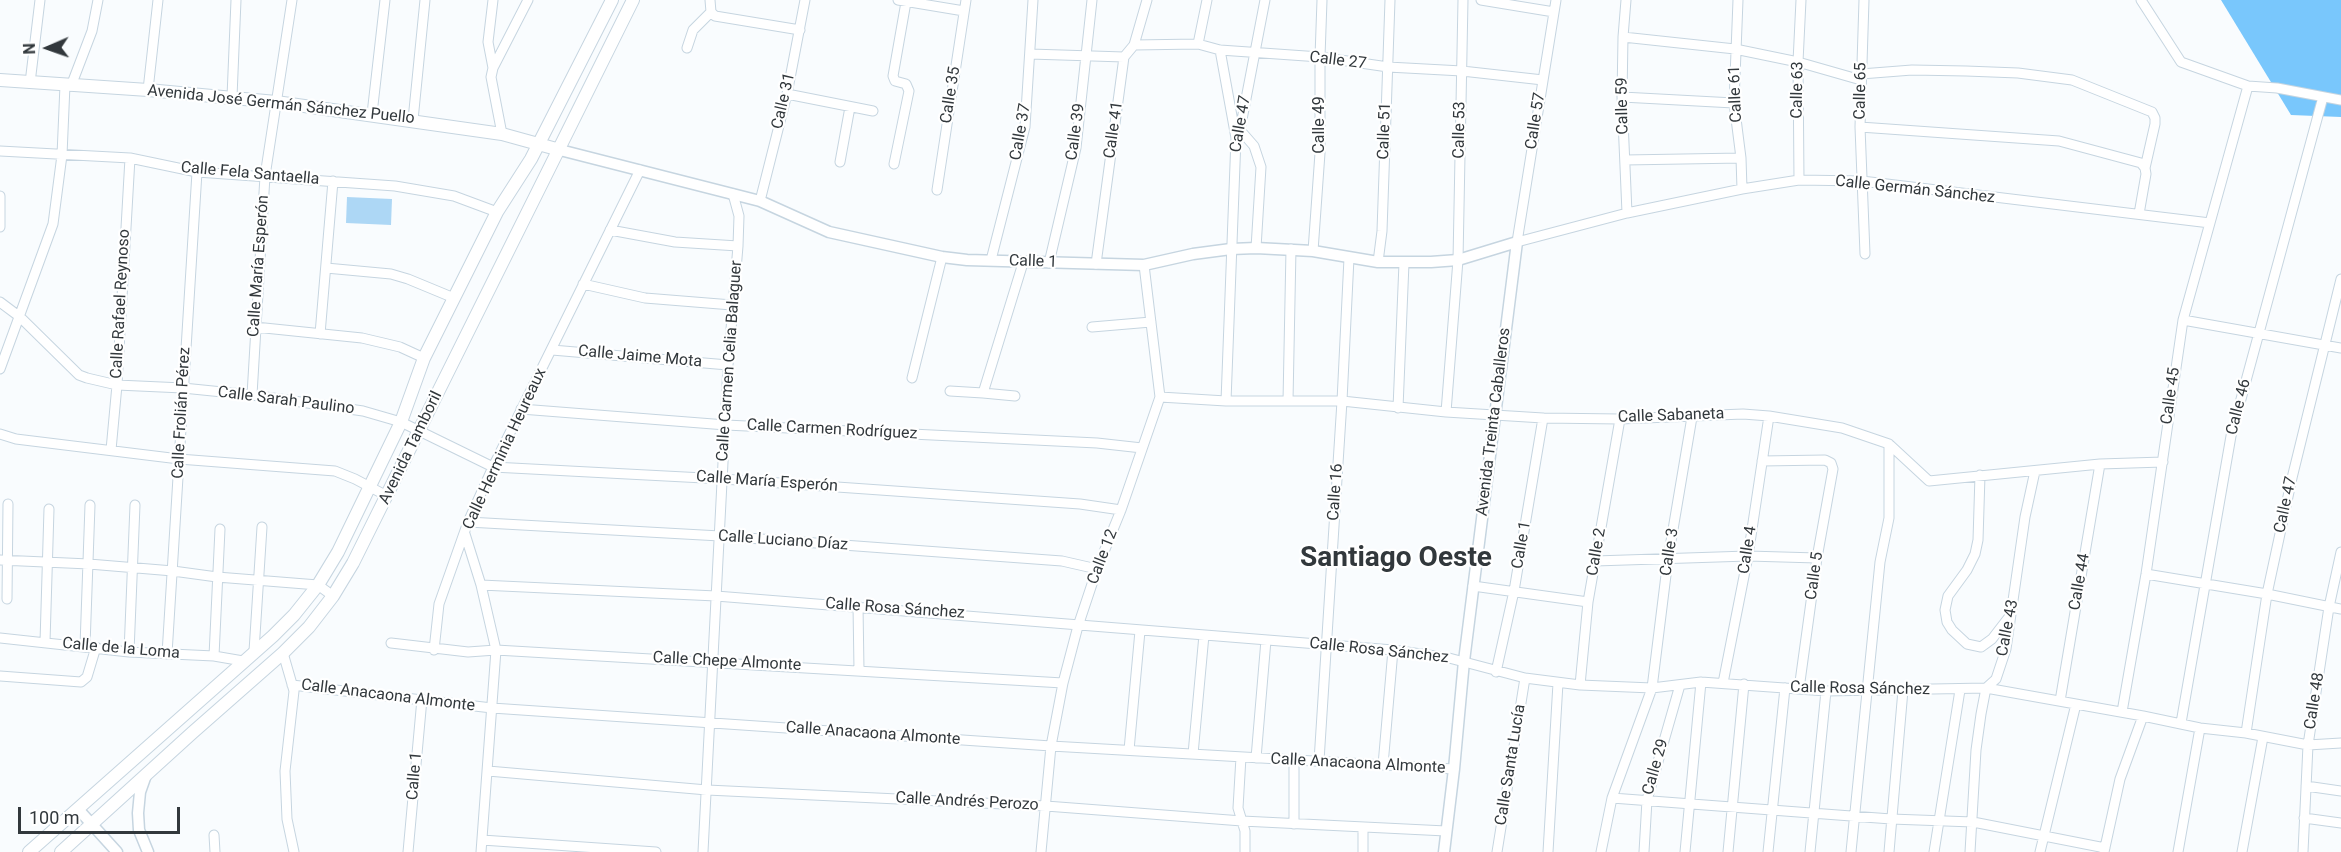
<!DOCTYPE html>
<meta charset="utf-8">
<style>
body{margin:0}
#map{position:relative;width:2341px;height:852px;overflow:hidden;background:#f9fcfe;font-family:Roboto,sans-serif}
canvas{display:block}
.north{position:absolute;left:18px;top:18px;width:60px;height:60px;-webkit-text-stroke:4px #fff;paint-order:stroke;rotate:268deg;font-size:16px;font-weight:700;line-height:24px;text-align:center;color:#32383c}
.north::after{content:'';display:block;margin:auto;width:21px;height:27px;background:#32383c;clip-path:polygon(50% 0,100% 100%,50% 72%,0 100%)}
.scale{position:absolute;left:18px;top:807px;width:162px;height:27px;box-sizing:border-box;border:3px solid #32383c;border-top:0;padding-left:8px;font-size:18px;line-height:21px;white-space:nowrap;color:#32383c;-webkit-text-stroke:4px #fff;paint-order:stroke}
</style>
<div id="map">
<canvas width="2341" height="852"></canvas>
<div class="north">N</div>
<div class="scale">100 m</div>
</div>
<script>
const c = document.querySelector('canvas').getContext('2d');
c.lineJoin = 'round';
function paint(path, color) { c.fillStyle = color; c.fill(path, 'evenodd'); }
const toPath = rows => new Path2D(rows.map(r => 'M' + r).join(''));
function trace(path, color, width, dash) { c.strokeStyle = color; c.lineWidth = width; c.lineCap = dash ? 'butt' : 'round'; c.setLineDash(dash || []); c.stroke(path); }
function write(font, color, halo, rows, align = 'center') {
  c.font = font + ' Roboto,sans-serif'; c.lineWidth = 4.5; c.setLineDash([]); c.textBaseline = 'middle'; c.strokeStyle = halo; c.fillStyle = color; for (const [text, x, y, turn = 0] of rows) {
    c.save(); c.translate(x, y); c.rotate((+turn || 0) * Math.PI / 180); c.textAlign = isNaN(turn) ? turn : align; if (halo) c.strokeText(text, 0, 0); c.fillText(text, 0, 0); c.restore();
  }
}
paint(toPath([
 [347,197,392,199,391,225,346,223]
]), '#add7f5');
paint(toPath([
 [2221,0,2341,0,2341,117,2291,115]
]), '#79c7fc');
const minor = toPath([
 [493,0,488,42,493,68],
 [710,0,711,12,715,16,800,30],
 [898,0,964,11],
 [1481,0,1554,12],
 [1556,0,1517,242,1627,213,1742,189,1799,180,1862,181,2210,223],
 [1626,0,1623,37,1622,97,1627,213],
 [1738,0,1734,103,1741,158,1742,189],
 [1864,0,1860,127,1865,254],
 [2141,0,2181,62,2248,86,2277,88,2341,100],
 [1623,37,1735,49,1798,62,1861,80],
 [1198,44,1207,0],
 [1134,45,1198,44,1220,50,1320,57,1388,67,1462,71,1543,80],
 [687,48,693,30,711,12],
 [1220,50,1236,138],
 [1030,54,1124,57],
 [1861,74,1912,70,1966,71,2018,73,2072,80,2152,112,2155,118,2155,124,2145,168],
 [30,83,40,0],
 [71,86,92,31,98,0],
 [148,90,158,0],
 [787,94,873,111],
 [232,97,236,0],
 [1622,97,1734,103],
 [372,114,385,0],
 [413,120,425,0],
 [1860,127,2059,141,2141,163,2145,168,2146,174,2139,214],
 [1240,130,1254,146,1261,167,1256,248],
 [502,134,491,77,493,68,528,0],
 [0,151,130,158,197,172,395,186,454,196,497,212],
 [1625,160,1741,158],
 [840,162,850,107],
 [894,164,909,91,906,84,895,81,893,76,906,2],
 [1799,180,1798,62,1801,0],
 [937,190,966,0],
 [0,196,0,227],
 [760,201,787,94,805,0],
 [610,230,675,242,738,246],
 [1313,251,1320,153,1320,57,1322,0],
 [991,260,1025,127,1033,0],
 [1378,262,1382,231,1390,0],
 [1049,263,1076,148,1092,0],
 [1096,264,1124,57,1134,45,1147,0],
 [326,268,391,274,408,279,454,298],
 [583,284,645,298,732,305],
 [0,302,20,317,79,375,87,378,117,385,183,388,252,395,363,411,401,422,493,467,723,479,1080,504,1121,510],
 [2183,320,2341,348],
 [255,327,362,338,400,347,424,358],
 [1092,327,1151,322],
 [320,334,333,181],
 [552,350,728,365],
 [0,369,53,224,62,155,65,85],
 [912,378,942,257],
 [950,391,983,393,1023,263],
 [983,393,1015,396],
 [252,395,265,176,292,0],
 [1160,397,1226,401,1342,401,1446,412,1543,418,1620,419,1743,414,1769,416,1842,428,1889,444,1929,481,2100,464,2163,462],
 [1226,401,1236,138,1240,130,1265,0],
 [1288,401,1291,249],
 [1398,408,1404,263],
 [521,409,726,425,1097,443,1142,448],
 [1446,412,1458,260,1463,0],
 [0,434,16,439,179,459,335,471,355,479,387,496],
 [111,450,117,385,130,158],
 [1762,461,1825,460,1831,463,1833,469,1817,558,1799,689],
 [1980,475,1978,540,1975,554,1967,570,1948,596,1945,610,1947,622,1952,630,1967,644,1981,647,1992,639,2009,617],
 [468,522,720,536,1062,561,1097,569],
 [465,534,481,585,496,650,481,852],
 [0,560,89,564,173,571,217,577,318,585,333,596],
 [1595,561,1748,556,1817,558],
 [2146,574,2267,594,2341,609],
 [481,585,716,596,1393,650,1449,658,1525,678,1580,685,1652,688,1701,682,1826,691,1986,688,2143,716,2200,728,2246,733,2308,745,2341,743],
 [1473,586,1588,602],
 [7,599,8,504],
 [858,606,859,670],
 [0,638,129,652,214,656,243,661],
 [45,642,49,509],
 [391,643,468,652,496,650,1063,683],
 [85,646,90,505],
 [434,650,439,604,468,522,493,467,640,170],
 [254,651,262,527],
 [129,652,135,505],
 [283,653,294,691,285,771,287,819,294,852],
 [167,654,197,172],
 [214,656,220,529],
 [1496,672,1514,591,1543,418],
 [0,676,81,682,87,677,96,647],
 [1723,683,1748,556,1769,416],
 [292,685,492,708,1051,746,1454,769],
 [1580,685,1588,602,1620,419],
 [2060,701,2100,464],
 [2122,712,2146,574,2183,320,2248,86],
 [2181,723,2231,436,2323,97],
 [2246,733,2267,594,2292,478,2341,279],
 [1129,750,1140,631],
 [1193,754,1204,635],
 [1241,757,1238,808,1245,831,1245,852],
 [1256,758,1266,640],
 [1319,761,1342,401,1349,258],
 [1383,765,1393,650],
 [488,771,707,790,1046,806,1242,821,1446,831],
 [2306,786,2341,791],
 [1612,798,1891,819,1973,822,2105,848],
 [2304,818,2341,823],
 [1294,824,1294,760],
 [214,835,215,852],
 [482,840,656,852],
 [408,852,422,699],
 [703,852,728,365,738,246,739,216,733,194],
 [1041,852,1051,746,1063,683,1078,626,1097,569,1121,510,1160,397,1144,265],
 [1363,852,1363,828],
 [1497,852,1525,678],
 [1548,852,1558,683],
 [1601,852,1612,798,1652,688,1668,559,1692,417],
 [1644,852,1647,800,1680,685],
 [1685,852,1701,682],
 [1728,852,1744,684],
 [1768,852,1785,688],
 [1810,852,1826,691],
 [1851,852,1880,562,1889,518,1889,444],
 [1889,852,1903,690],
 [1934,852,1960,690],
 [1970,852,1976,750,1981,714,1986,688,1996,679,2006,649,2025,517,2035,471],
 [2040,852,2076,704],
 [2104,852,2120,779,2143,716],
 [2178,852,2200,728],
 [2242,852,2263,737],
 [2303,852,2308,745,2329,607,2341,552]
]);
const tertiary = toPath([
 [560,150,760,201,829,232,942,257,967,260,1144,265,1193,254,1231,249,1256,248,1313,251,1378,262,1431,262,1458,260,1517,242,1464,661,1454,769,1444,852],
 [146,775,140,792,138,813,139,830,148,852],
 [78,809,117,852]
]);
const secondary = toPath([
 [0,80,148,90,276,102,502,134,560,150],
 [29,852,273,636,294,615,318,585,338,552,401,422,424,358,497,212,531,159,612,0],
 [61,852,192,733,283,653,309,627,333,596,353,563,633,0]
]);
trace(minor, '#c6d5e0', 11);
trace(tertiary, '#c6d5e0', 13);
trace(secondary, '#c6d5e0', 14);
trace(minor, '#fff', 9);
trace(tertiary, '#fff', 10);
trace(secondary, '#fff', 12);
write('16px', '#32383c', '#fff', [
 ["Calle 27",1338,61,7],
 ["Calle 63",1798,90,-89],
 ["Calle 65",1861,91,-89],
 ["Calle 61",1736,94,-92],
 ["Calle 35",951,95,-81],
 ["Calle 31",784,101,-77],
 ["Avenida José Germán Sánchez Puello",281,105,6],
 ["Calle 59",1623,106,-91],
 ["Calle 57",1536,121,-81],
 ["Calle 47",1241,124,-80],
 ["Calle 49",1320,125,-90],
 ["Calle 41",1114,130,-82],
 ["Calle 53",1460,130,-89],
 ["Calle 51",1385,131,-88],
 ["Calle 37",1021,132,-80],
 ["Calle 39",1076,132,-82],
 ["Calle Fela Santaella",250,174,5],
 ["Calle Germán Sánchez",1915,190,6],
 ["Calle 1",1033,262,2],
 ["Calle María Esperón",259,266,-86],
 ["Calle Rafael Reynoso",121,304,-87],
 ["Calle Jaime Mota",640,357,5],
 ["Calle Carmen Celia Balaguer",730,361,-86],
 ["Calle 45",2171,396,-82],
 ["Calle Sarah Paulino",286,401,7],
 ["Calle 46",2239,407,-76],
 ["Calle Frolián Pérez",182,413,-87],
 ["Calle Sabaneta",1671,416,-2],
 ["Avenida Treinta Caballeros",1494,422,-83],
 ["Calle Carmen Rodríguez",832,430,3],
 ["Avenida Tamboril",411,448,-64],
 ["Calle Herminia Heureaux",505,449,-65],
 ["Calle María Esperón",767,482,4],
 ["Calle 16",1336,492,-86],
 ["Calle 47",2286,505,-78],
 ["Calle Luciano Díaz",783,541,4],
 ["Calle 1",1522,545,-80],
 ["Calle 4",1748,550,-81],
 ["Calle 2",1597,552,-80],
 ["Calle 3",1670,552,-81],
 ["Calle 12",1103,557,-69],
 ["Calle 5",1815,576,-82],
 ["Calle 44",2080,582,-80],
 ["Calle Rosa Sánchez",895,609,4],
 ["Calle 43",2008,628,-79],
 ["Calle de la Loma",121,649,5],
 ["Calle Rosa Sánchez",1379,651,6],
 ["Calle Chepe Almonte",727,662,3],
 ["Calle Rosa Sánchez",1860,689,1],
 ["Calle Anacaona Almonte",388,696,7],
 ["Calle 48",2315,701,-81],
 ["Calle Anacaona Almonte",873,734,4],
 ["Calle Anacaona Almonte",1358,764,3],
 ["Calle Santa Lucía",1511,765,-81],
 ["Calle 29",1656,767,-74],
 ["Calle 1",415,776,-85],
 ["Calle Andrés Perozo",967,802,3]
]);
write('bold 28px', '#32383c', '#fff', [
 ["Santiago Oeste",1396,559]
]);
</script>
